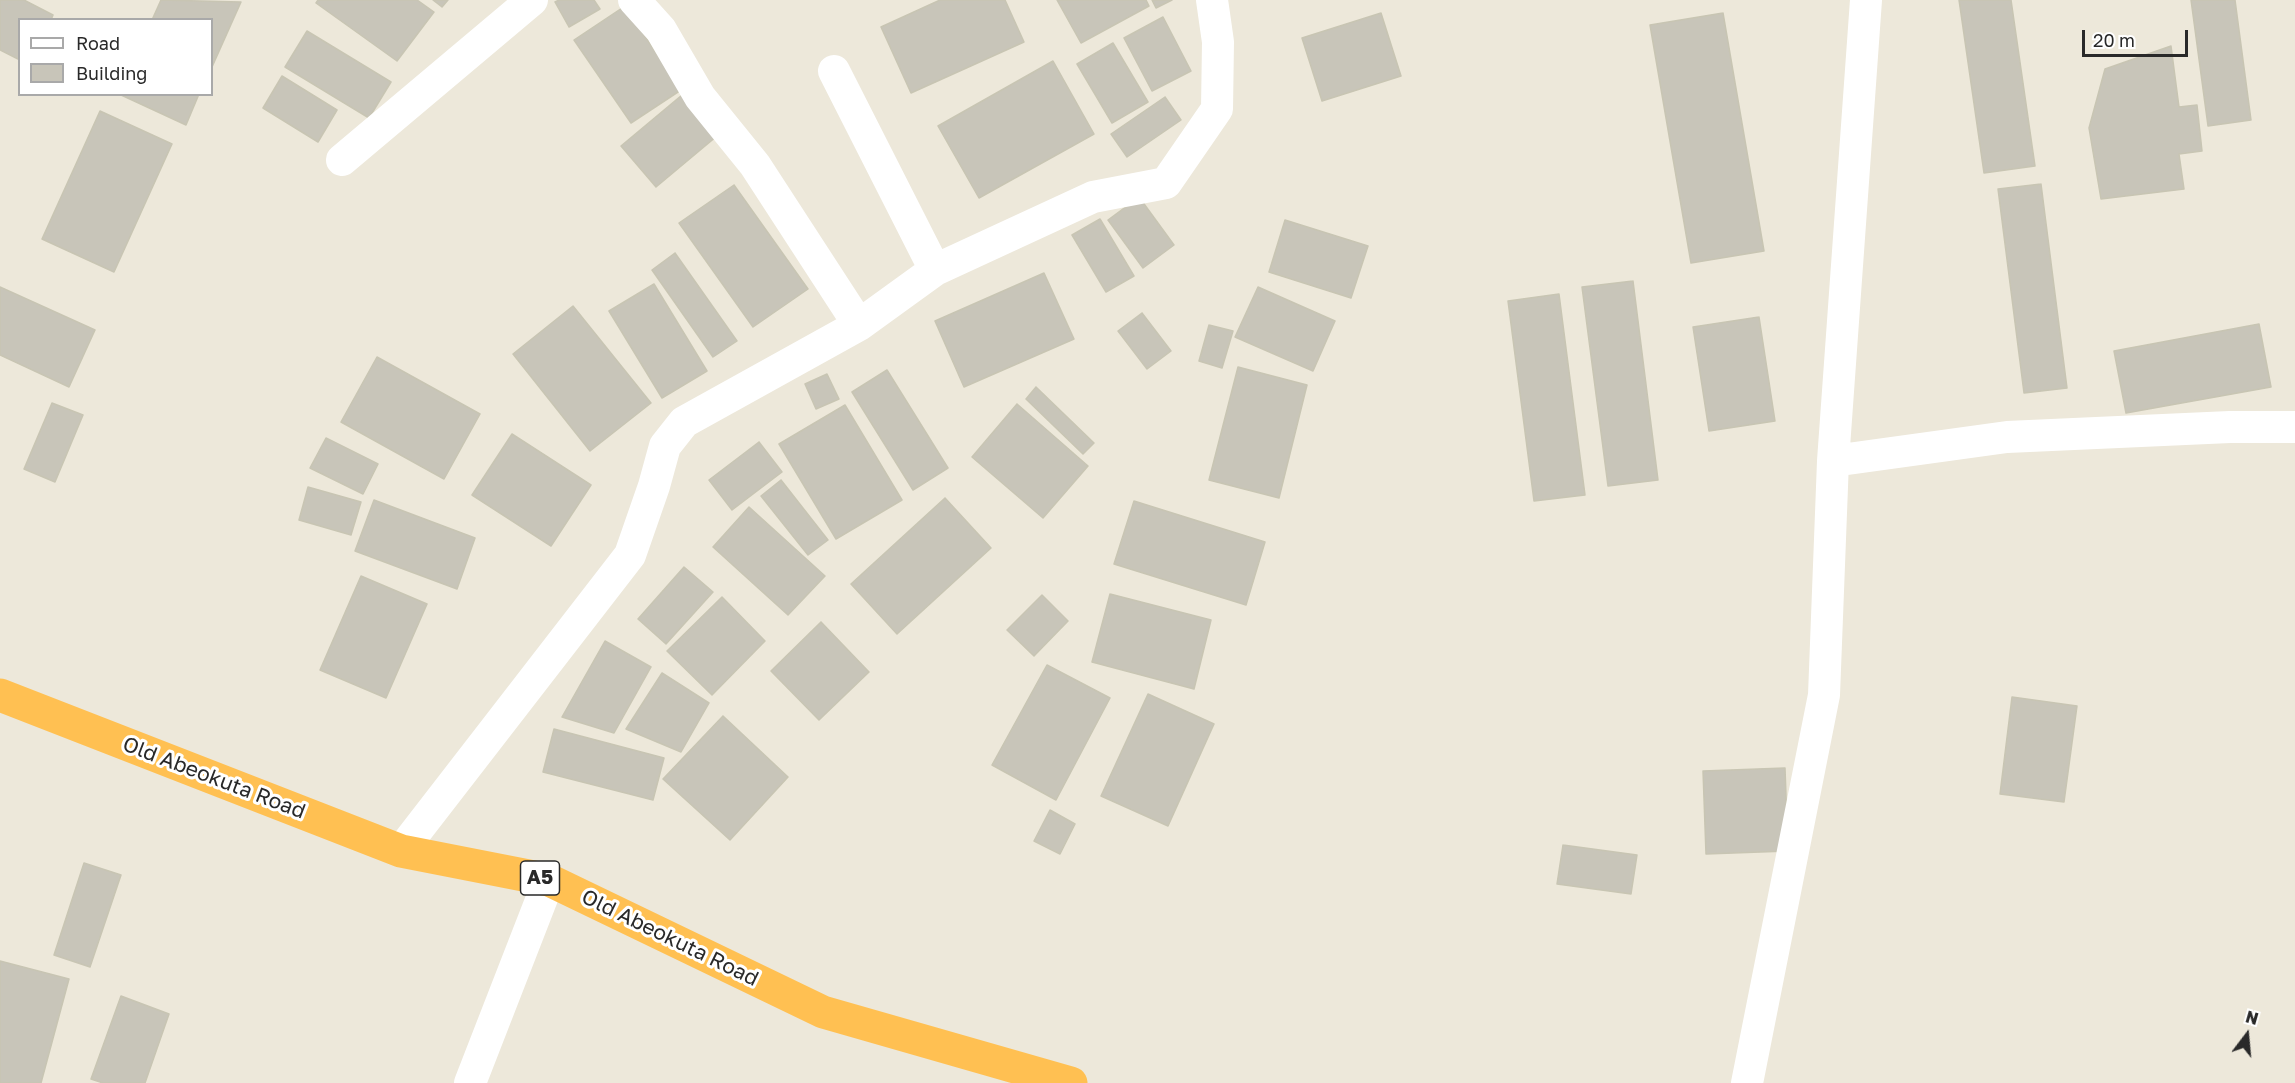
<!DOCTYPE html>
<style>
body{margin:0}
#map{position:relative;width:2295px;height:1083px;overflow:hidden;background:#ede8da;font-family:"Golos Text",sans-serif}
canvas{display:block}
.legend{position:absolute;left:18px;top:18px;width:195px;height:78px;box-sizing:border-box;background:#fff;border:2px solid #a9a9a9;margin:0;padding:8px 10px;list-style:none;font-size:18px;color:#292929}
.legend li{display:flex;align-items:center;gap:12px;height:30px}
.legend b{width:30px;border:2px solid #a9a9a9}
.north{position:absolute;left:2217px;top:1005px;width:60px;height:60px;-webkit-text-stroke:4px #fff;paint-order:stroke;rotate:16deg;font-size:16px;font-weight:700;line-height:24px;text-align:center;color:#292929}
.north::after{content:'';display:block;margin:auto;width:21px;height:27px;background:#292929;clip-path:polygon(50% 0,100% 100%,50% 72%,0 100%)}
.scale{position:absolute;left:2082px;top:30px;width:106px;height:27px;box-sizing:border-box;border:3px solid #292929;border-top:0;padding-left:8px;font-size:18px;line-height:21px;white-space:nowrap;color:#292929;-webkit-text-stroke:4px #fff;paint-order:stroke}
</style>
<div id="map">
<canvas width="2295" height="1083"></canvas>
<ul class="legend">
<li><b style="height:8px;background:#fff"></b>Road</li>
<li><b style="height:16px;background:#c8c5b9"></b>Building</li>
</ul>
<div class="north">N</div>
<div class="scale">20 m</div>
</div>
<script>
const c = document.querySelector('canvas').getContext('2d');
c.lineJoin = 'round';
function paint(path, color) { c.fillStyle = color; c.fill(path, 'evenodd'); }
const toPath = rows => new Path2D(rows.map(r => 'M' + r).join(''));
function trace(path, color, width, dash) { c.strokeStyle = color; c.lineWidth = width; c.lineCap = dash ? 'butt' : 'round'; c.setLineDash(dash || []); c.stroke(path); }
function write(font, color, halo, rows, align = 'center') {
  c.font = font + ' "Golos Text",sans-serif'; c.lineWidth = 6; c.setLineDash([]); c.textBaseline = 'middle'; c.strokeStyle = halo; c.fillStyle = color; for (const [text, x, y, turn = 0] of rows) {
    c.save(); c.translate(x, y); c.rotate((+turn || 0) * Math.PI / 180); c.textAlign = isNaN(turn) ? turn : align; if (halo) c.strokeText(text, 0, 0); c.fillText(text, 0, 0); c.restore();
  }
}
const building = toPath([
 [0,0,24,0,53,15,51,20,20,20,20,60,0,50,0,0],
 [161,0,241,2,212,67,212,20,152,20,161,0],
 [318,0,417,0,434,12,397,61,316,3,318,0],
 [433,0,448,0,442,7,433,0],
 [559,0,594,0,600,9,569,27,555,2,559,0],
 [940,0,1005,0,1024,42,911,93,881,27,940,0],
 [1057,0,1146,0,1149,6,1081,43,1057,0],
 [1152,0,1172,0,1156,8,1152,0],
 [1959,0,2011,0,2035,166,1984,173,1959,0],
 [2191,0,2235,0,2251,120,2208,126,2191,0],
 [625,6,681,90,631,123,574,40,625,6],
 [1381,13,1401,76,1322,101,1302,38,1381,13],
 [1723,13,1764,251,1691,263,1650,25,1723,13],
 [1163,17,1191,71,1152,91,1124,38,1163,17],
 [307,31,391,82,369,118,285,67,307,31],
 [1113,43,1148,102,1112,123,1077,64,1113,43],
 [2171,46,2179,107,2197,105,2202,151,2179,154,2184,189,2101,199,2089,128,2105,69,2171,46],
 [1053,61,1094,134,979,198,938,126,1053,61],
 [282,76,337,110,318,142,263,108,282,76],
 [119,94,199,94,186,125,119,94],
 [682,95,717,136,656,187,621,146,682,95],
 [1165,97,1181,120,1127,157,1111,134,1165,97],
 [100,111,172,144,114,272,42,239,100,111],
 [2041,184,2067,388,2024,393,1998,189,2041,184],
 [734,185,808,289,753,327,679,223,734,185],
 [1139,197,1174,245,1143,268,1108,220,1139,197],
 [1100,219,1134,276,1106,292,1072,235,1100,219],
 [1285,220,1368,246,1351,298,1269,272,1285,220],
 [675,253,737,341,713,357,652,270,675,253],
 [1044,273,1074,339,964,387,935,321,1044,273],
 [1633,281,1658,480,1608,486,1582,287,1633,281],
 [654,284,707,371,662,398,609,311,654,284],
 [0,287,95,330,69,387,0,355,0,287],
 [1258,287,1335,321,1313,371,1235,337,1258,287],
 [1559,294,1585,495,1534,501,1508,301,1559,294],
 [573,306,651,403,590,451,513,354,573,306],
 [1142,313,1171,351,1147,369,1118,331,1142,313],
 [1759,317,1775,421,1709,431,1693,327,1759,317],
 [2259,324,2271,387,2126,413,2114,351,2259,324],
 [1209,325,1233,331,1222,368,1199,361,1209,325],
 [377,357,480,414,444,479,341,422,377,357],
 [1238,367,1307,385,1279,498,1209,480,1238,367],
 [887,370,948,468,913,490,852,392,887,370],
 [827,374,839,399,816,409,805,384,827,374],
 [1036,387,1094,443,1083,454,1026,399,1036,387],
 [52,403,83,415,55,482,24,469,52,403],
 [1017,404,1088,466,1043,518,972,457,1017,404],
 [845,405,902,500,836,539,779,444,845,405],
 [512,434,591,485,551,546,472,495,512,434],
 [326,438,378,464,363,494,310,468,326,438],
 [759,442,782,472,732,510,709,480,759,442],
 [781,480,828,540,808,555,761,496,781,480],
 [308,487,361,502,351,535,299,520,308,487],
 [945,498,991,548,897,634,851,584,945,498],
 [374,500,475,538,457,589,355,551,374,500],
 [1134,501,1265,542,1246,605,1114,564,1134,501],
 [749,507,825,576,788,615,713,547,749,507],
 [684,567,713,592,666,644,638,619,684,567],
 [361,576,427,604,386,698,320,670,361,576],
 [1110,594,1211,620,1194,689,1092,662,1110,594],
 [1042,595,1068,621,1034,656,1007,630,1042,595],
 [722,597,765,641,712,695,667,651,722,597],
 [821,622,869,672,819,720,771,671,821,622],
 [605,641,651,667,614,733,562,717,605,641],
 [1047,665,1110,698,1056,800,992,765,1047,665],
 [662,673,709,703,681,752,626,729,662,673],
 [1148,694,1214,724,1168,826,1101,796,1148,694],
 [2012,697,2077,706,2064,802,2000,794,2012,697],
 [723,716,788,777,730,840,663,779,723,716],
 [554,729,664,758,653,800,543,772,554,729],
 [1785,768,1788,851,1706,854,1703,771,1785,768],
 [1050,810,1075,824,1060,854,1034,841,1050,810],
 [1563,845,1637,855,1631,894,1557,884,1563,845],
 [84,863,121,875,90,967,54,955,84,863],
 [0,961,69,979,41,1083,0,1083,0,961],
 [121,996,169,1014,145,1083,103,1083,91,1079,121,996]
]);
paint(building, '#c8c5b9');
trace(building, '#c8c5b3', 1.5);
trace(toPath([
 [634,0,661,30,700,97,755,165,859,325],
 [834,71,935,270],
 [342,160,532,0],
 [1833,461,2007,437,2230,427,2295,427],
 [401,851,630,555,654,486,665,446,684,422,859,325,935,270,1093,197,1166,183,1217,109,1218,42,1212,0],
 [470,1083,549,880],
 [1747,1083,1824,695,1833,461,1866,0]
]), '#fff', 32);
trace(toPath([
 [0,695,401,851,549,880,823,1012,1071,1083]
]), '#ffc052', 33);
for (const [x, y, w] of [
 [540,878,39]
]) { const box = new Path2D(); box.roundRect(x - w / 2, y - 17, w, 34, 4.5); c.fillStyle = '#fff'; c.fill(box); trace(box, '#292929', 1.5); }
write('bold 20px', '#292929', null, [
 ["A5",540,878]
]);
write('21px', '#292929', '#fff', [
 ["Old Abeokuta Road",214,778,21],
 ["Old Abeokuta Road",670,938,26]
]);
</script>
